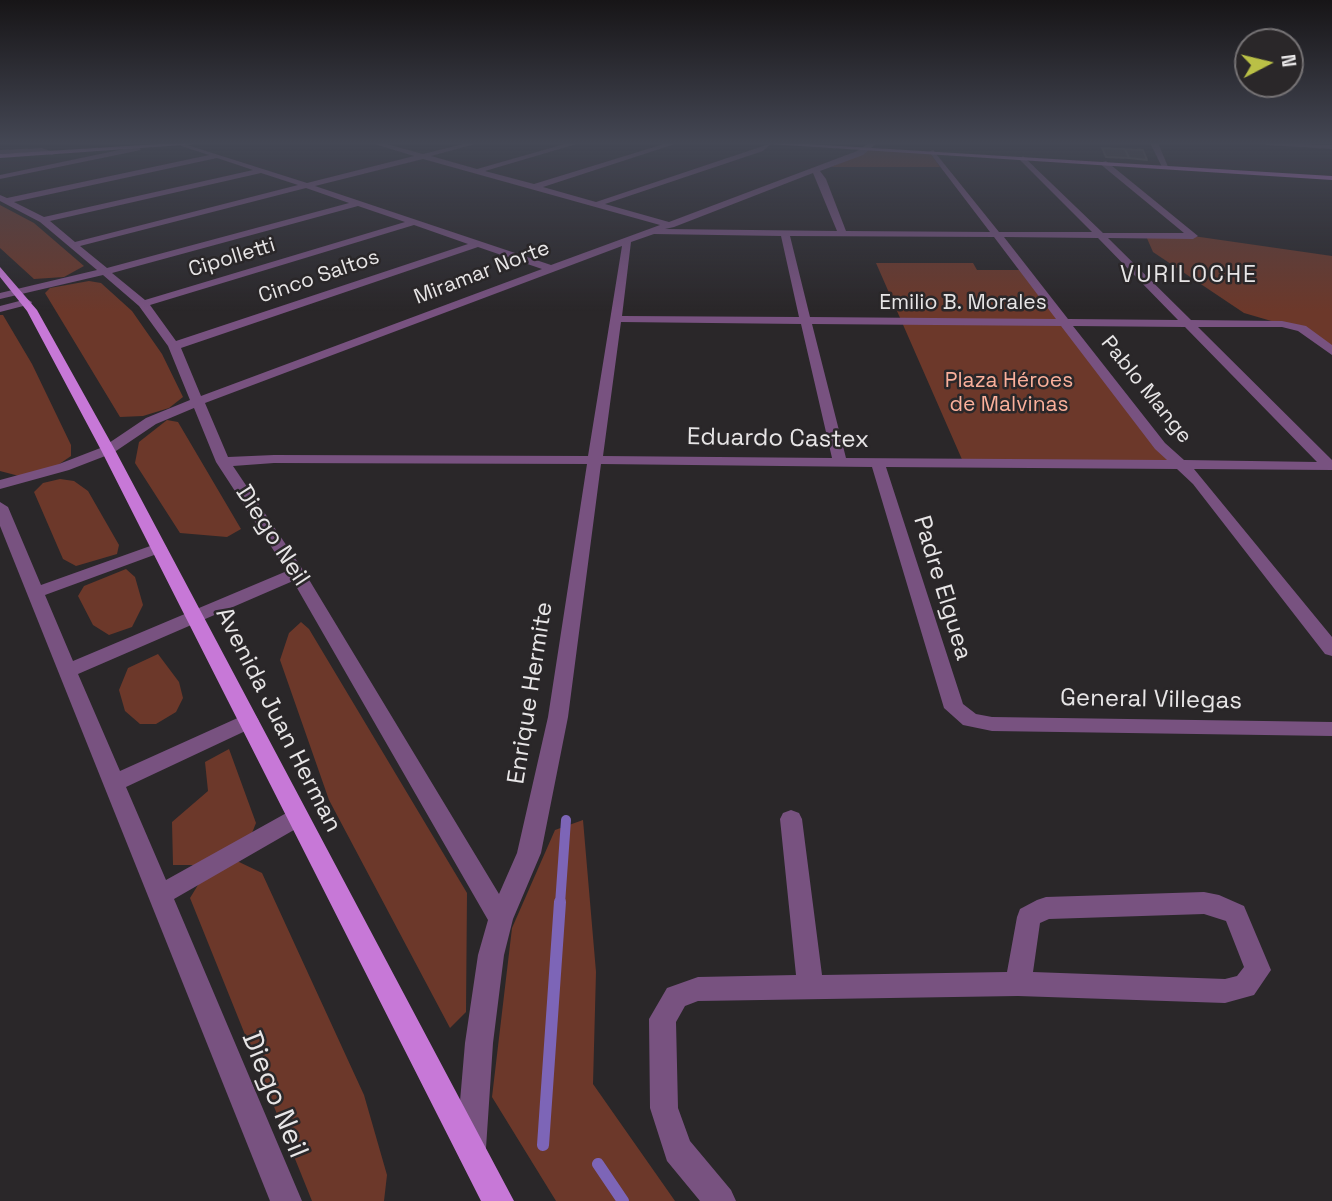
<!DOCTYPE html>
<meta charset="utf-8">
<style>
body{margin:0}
#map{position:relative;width:1332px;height:1201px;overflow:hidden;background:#2a2729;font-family:"Space Grotesk",sans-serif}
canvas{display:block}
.north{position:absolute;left:1234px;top:28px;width:70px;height:70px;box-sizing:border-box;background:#2a2729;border:2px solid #767375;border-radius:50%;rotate:83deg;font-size:19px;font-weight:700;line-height:28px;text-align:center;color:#e7e5e6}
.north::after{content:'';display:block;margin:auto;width:24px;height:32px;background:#bac046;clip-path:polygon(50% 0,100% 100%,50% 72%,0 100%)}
</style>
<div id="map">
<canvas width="1332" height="1201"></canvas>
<div class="north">N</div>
</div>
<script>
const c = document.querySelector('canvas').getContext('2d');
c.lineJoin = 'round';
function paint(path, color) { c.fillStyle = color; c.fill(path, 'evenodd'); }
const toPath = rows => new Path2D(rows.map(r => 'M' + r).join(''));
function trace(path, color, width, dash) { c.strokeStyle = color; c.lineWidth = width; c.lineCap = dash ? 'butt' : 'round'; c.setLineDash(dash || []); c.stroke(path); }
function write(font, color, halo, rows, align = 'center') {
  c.font = font + ' "Space Grotesk",sans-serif'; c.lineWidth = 5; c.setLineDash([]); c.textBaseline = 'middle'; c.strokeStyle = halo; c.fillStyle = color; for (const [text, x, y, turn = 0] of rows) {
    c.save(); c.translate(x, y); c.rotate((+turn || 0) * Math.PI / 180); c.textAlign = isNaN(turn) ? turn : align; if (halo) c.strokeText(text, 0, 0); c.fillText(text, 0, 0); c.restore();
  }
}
paint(toPath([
 [868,150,930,153,940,167,831,167],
 [0,205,34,223,84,266,64,277,34,279,0,248],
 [1146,236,1193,236,1332,256,1332,351,1309,332,1244,313,1153,252],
 [876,263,973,263,977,270,1023,270,1181,466,964,464],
 [89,281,101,283,132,311,162,354,183,397,169,408,143,416,120,417,45,293,50,288],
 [0,315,3,315,32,364,71,445,71,456,55,467,19,476,0,471],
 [167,420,178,422,241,529,227,537,180,533,135,463,139,442],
 [60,479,74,481,88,491,119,545,117,554,76,566,63,559,34,492,43,483],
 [126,569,135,577,143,605,132,627,109,635,93,625,78,596,84,586],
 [301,622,309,629,467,893,466,1012,450,1028,329,800,280,660,289,633],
 [158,654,179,682,183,698,176,712,156,724,140,724,125,711,119,690,128,668],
 [229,749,256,823,250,838,201,865,173,865,172,822,208,791,205,762],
 [583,820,596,972,593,1084,675,1201,556,1201,492,1097,512,928,555,830],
 [237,861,262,873,364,1095,387,1175,384,1201,312,1201,190,898,201,880]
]), '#6c382a');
trace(toPath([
 [560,904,566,820]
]), '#7d65b7', 10);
trace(toPath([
 [543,1145,560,902],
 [598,1164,623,1201]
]), '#7d65b7', 12);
const building = toPath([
 [1102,148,1125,149,1129,158,1106,157,1102,148],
 [1125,149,1143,150,1147,160,1129,158,1125,149]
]);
paint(building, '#3f3b3b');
trace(building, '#595555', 2);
paint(toPath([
 [181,143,307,183,414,156,371,143,383,143,423,154,467,143,479,143,431,156,477,169,568,143,580,143,485,171,534,184,667,143,678,143,543,187,596,202,772,143,763,151,605,204,669,222,857,151,869,143,877,143,863,155,820,171,826,179,846,231,990,232,929,152,933,150,999,232,1092,232,1020,160,1023,156,1103,233,1184,233,1099,163,1106,161,1198,236,1193,239,1108,238,1191,320,1282,321,1306,326,1332,345,1332,355,1298,331,1282,327,1198,327,1332,460,1332,470,1194,469,1332,637,1332,656,1325,654,1193,484,1177,469,886,467,963,704,976,714,992,717,1332,722,1332,736,992,731,963,725,944,708,872,467,601,464,568,717,541,853,513,919,504,955,493,1043,486,1148,482,1159,471,1163,460,1159,456,1148,465,1043,478,955,488,920,293,581,78,674,120,771,242,716,249,714,256,716,259,721,256,726,126,787,166,880,290,811,298,808,306,811,309,817,306,823,174,899,302,1201,270,1201,0,526,0,502,8,507,41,585,153,545,159,543,167,548,165,551,45,595,73,661,287,571,216,462,194,408,156,424,113,453,69,470,0,489,0,480,59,464,103,447,146,418,190,400,168,346,139,306,103,275,0,299,0,293,97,270,40,222,0,201,0,195,7,198,209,155,181,146,181,143],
 [217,158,253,170,44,217,14,202,217,158],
 [423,159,660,225,551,265,315,186,423,159],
 [261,173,298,185,75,242,50,221,261,173],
 [813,173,837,231,665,229,674,227,813,173],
 [306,188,349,203,107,268,80,246,306,188],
 [358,206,405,222,145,300,112,273,358,206],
 [414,225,468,244,176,341,150,305,414,225],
 [654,234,781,236,799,317,622,316,631,242,654,234],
 [790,236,994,237,1056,319,810,317,790,236],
 [1004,237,1098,238,1178,320,1068,319,1004,237],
 [622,246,588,456,274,455,228,457,205,403,622,246],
 [478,247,542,269,201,396,181,348,478,247],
 [621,322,801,324,832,458,603,456,621,322],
 [812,324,1061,326,1155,449,1167,460,846,458,812,324],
 [1073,326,1185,327,1317,462,1184,460,1165,443,1073,326],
 [274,463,587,464,548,717,517,853,499,894,305,573,233,466,274,463],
 [1150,143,1158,143,1169,169,1163,169,1150,143],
 [1262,143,1332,145,1332,149,1266,145,1262,143],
 [138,146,141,150,0,179,0,175,138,146],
 [42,148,56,153,52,155,42,152,0,154,0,150,42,148],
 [27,299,32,302,31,304,0,312,0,306,27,299],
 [791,810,799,813,802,819,822,975,1007,972,1017,917,1020,909,1037,900,1046,897,1204,892,1219,895,1244,906,1271,970,1254,995,1225,1003,1018,996,698,1001,685,1006,676,1022,678,1108,690,1141,731,1190,736,1201,700,1201,667,1161,650,1108,649,1019,667,988,698,977,796,975,780,819,783,813,791,810],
 [1204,914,1226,921,1244,967,1237,976,1225,979,1033,972,1040,923,1049,919,1204,914]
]), '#785280');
paint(toPath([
 [174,143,211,143,0,158,0,154,174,143],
 [753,143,791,143,1332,176,1332,180,753,143],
 [0,267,37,310,115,450,514,1201,481,1201,101,450,27,311,0,277,0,267]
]), '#c778d7');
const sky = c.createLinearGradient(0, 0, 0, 311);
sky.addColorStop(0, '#171517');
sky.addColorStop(0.46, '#444754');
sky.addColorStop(1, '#44475400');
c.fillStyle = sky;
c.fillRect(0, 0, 1332, 311);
write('21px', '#e7e5e6', '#2a2729', [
 ["Cipolletti",232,258,-17],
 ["Miramar Norte",482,273,-21],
 ["Cinco Saltos",319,277,-19],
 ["Emilio B. Morales",963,303],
 ["Pablo Mange",1146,390,51]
]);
write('21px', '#fbb09b', '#2a2729', [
 ["Plaza Héroes",1009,381],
 ["de Malvinas",1009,405]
]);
c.letterSpacing = '2px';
write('23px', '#e7e5e6', '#2a2729', [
 ["VURILOCHE",1189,276]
]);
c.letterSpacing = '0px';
write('24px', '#e7e5e6', '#2a2729', [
 ["Eduardo Castex",778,439,1],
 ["Diego Neil",272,536,57],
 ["Padre Elguea",942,588,73],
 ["Enrique Hermite",531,693,-81],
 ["General Villegas",1151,700,1],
 ["Avenida Juan Herman",278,720,63]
]);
write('28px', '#e7e5e6', '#2a2729', [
 ["Diego Neil",274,1095,68]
]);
</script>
